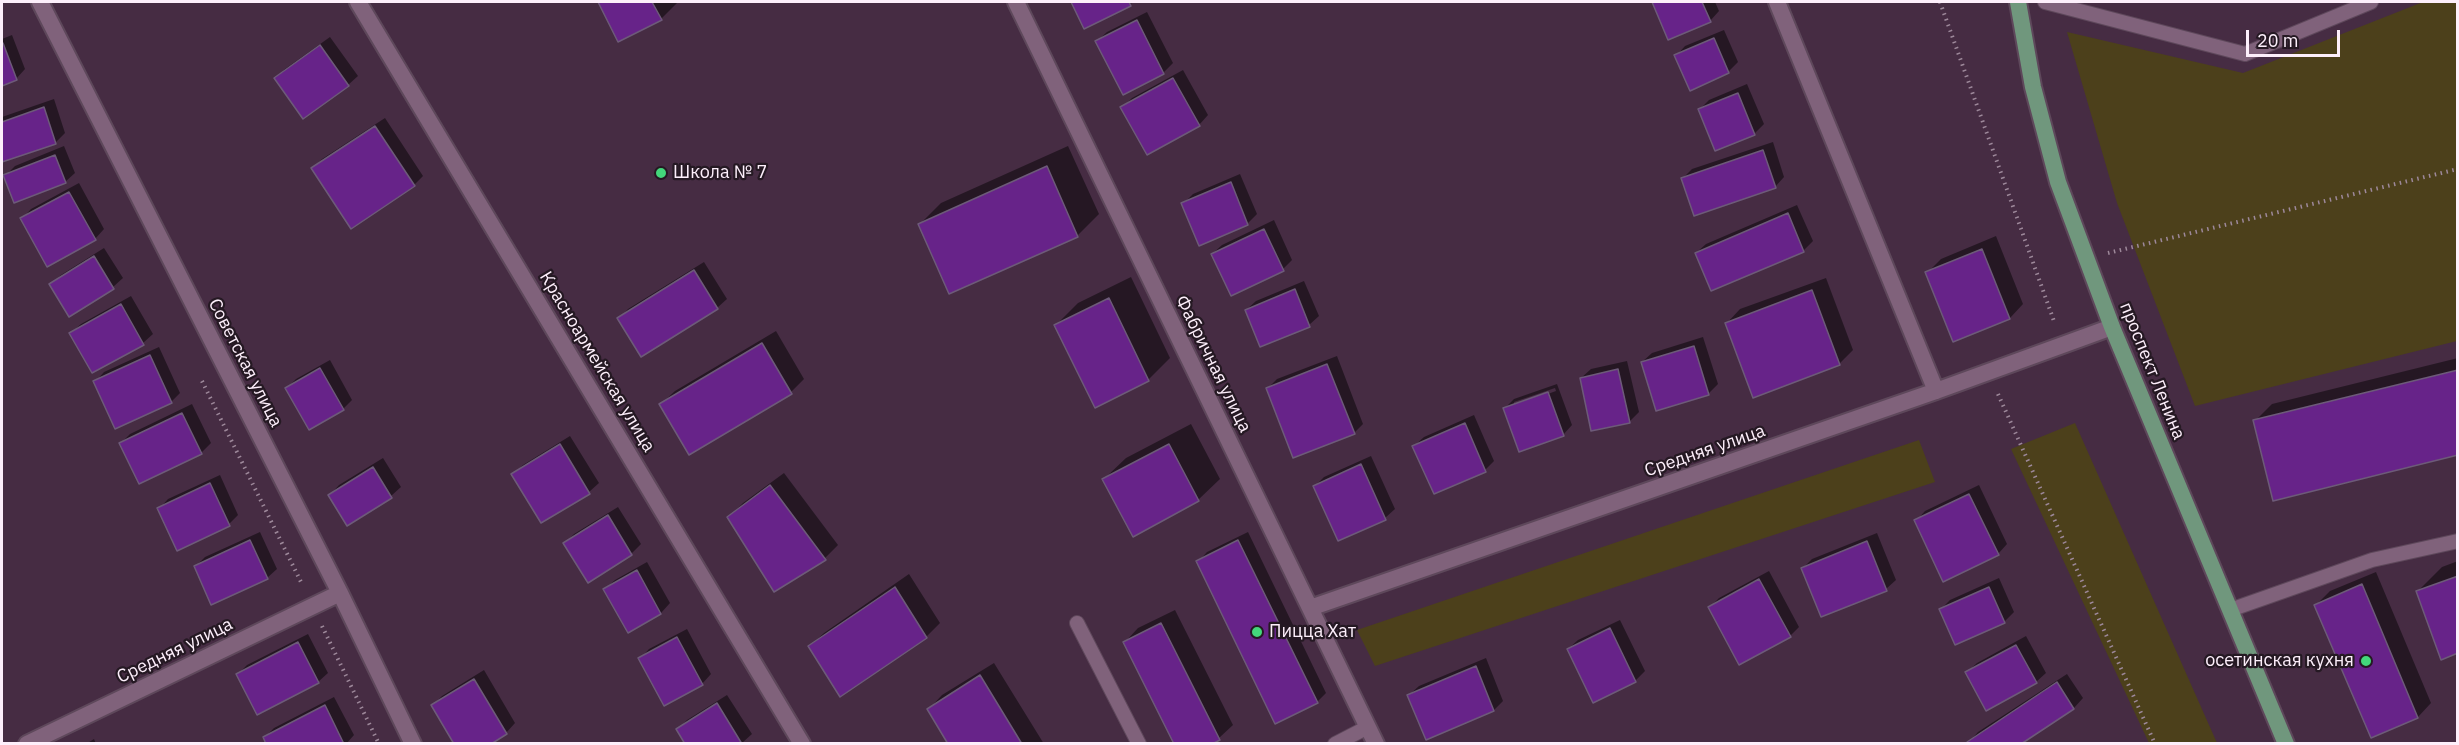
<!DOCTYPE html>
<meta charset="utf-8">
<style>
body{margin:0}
#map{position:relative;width:2459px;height:745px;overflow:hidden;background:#462c43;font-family:"IBM Plex Sans",sans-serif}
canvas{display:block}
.frame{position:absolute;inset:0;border:3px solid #fdeffb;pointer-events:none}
.scale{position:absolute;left:2246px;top:30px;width:94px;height:27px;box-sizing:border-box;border:3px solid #fdeffb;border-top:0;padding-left:8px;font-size:18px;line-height:21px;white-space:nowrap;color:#fdeffb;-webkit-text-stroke:4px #251923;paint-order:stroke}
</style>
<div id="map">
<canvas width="2459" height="745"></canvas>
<div class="frame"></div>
<div class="scale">20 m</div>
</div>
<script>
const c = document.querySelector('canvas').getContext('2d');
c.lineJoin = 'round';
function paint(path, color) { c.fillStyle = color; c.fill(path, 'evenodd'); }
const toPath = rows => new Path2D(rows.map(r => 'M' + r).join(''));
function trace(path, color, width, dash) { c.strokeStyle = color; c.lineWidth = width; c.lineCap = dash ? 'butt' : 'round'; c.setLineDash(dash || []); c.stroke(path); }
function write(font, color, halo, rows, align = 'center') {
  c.font = font + ' "IBM Plex Sans",sans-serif'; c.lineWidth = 4.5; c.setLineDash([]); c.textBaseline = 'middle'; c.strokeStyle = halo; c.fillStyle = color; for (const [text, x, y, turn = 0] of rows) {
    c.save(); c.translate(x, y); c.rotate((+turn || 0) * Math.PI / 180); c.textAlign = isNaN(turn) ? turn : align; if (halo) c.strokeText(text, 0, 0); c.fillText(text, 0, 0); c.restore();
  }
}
paint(toPath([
 [2423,2,2457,2,2457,341,2195,406,2117,203,2067,32,2243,73],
 [2075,423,2217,743,2149,743,2011,449],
 [1919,440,1935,482,1375,666,1357,630]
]), '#4c401b');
paint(toPath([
 [600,2,678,2,661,19,619,40],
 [1073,2,1134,2,1085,27],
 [1653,2,1715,2,1719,11,1710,21,1669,38],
 [1147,12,1173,63,1163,73,1097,41,1107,32],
 [1724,30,1738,62,1728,72,1676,56,1685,46],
 [12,35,25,69,16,79,2,84,2,39],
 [330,37,358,76,348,85,276,78,285,69],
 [1183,70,1208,115,1199,125,1122,108,1132,98],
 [1747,84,1764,124,1754,134,1700,109,1709,100],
 [54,99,65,133,56,142,2,161,2,117],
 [385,118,423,176,414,185,313,168,322,159],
 [1773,142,1784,177,1775,187,1683,178,1692,169],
 [64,146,75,173,65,182,5,176,15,166],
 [1068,146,1099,214,1077,236,920,224,941,203],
 [1240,174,1257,214,1247,224,1183,204,1193,194],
 [79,183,104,229,95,239,22,219,31,209],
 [1797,205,1813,241,1803,251,1696,253,1706,244],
 [1274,220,1292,260,1283,269,1212,254,1222,245],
 [1996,236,2023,304,2010,318,1954,340,1927,273,1941,259],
 [104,248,123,278,113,287,70,314,51,284,61,275],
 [704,262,727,299,717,308,619,319,628,309],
 [1131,277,1170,358,1148,380,1056,325,1078,303],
 [1826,278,1853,350,1839,364,1727,323,1740,309],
 [1304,281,1319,316,1309,325,1246,310,1256,301],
 [131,296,153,334,143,343,93,371,71,333,81,324],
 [776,331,804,379,791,392,661,404,675,391],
 [1703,337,1718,384,1708,394,1642,362,1652,353],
 [159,347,180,393,171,402,95,382,104,372],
 [1337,356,1363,424,1354,433,1267,389,1277,379],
 [2458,358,2458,454,2255,421,2272,404],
 [330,360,352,400,343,409,287,388,296,379],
 [1627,361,1639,412,1629,422,1581,378,1591,369],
 [1557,384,1572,425,1563,435,1505,408,1514,399],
 [1555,388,1556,391,1514,406,1514,402],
 [192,404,211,443,201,453,121,443,130,434],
 [1474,415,1494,461,1485,470,1414,446,1424,437],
 [1191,424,1220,479,1198,500,1104,479,1126,458],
 [570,436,599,483,589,492,542,521,513,474,523,465],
 [1371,456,1395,509,1385,518,1338,539,1315,486,1324,477],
 [383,458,401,487,391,496,347,523,330,495,339,485],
 [784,473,838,545,825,558,729,517,743,503],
 [220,475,238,515,229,524,159,509,168,499],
 [1979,485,2007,544,1998,554,1916,521,1925,511],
 [618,507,641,544,631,554,588,581,565,543,574,534],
 [260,532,277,569,267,578,196,566,205,557],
 [1248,532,1326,693,1317,702,1198,562,1207,552],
 [1877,533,1896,580,1886,589,1803,568,1812,559],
 [2458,561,2458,652,2418,591,2442,567],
 [647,562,670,603,661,613,629,631,605,589,615,580],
 [1769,571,1799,627,1790,636,1710,607,1719,598],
 [2376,572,2431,703,2418,717,2372,736,2316,605,2330,591],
 [909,574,940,623,926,637,810,646,824,633],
 [1999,578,2014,612,2004,622,1941,609,1950,600],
 [1175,610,1233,725,1219,738,1125,642,1138,628],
 [1620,620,1645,671,1635,681,1593,701,1568,649,1578,640],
 [687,629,711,674,702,684,640,659,649,649],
 [308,634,328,673,318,682,238,674,247,665],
 [2026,636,2046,673,2036,682,1967,672,1977,663],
 [1486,658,1503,701,1494,710,1426,738,1409,695,1419,686],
 [994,663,1044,744,950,744,929,709,942,695],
 [484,670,515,723,506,733,433,705,442,696],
 [2067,674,2083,698,2074,708,2018,744,1969,742,1978,732],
 [727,695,752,734,742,743,687,744,678,729,687,720],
 [334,697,354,735,346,744,268,744,265,737,274,728],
 [94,739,96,744,86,744]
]), '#0007');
const building = toPath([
 [598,2,652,2,662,20,618,42,598,2],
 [1071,2,1129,2,1131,6,1084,29,1071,2],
 [1652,2,1702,2,1711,22,1668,40,1652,2],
 [1137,20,1164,74,1123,95,1095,41,1137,20],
 [1714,38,1729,73,1690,91,1674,55,1714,38],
 [3,43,17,80,2,86,2,44,3,43],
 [320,45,349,86,303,119,274,78,320,45],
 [1173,78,1200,126,1147,155,1120,107,1173,78],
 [1738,93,1755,135,1715,151,1698,109,1738,93],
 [44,107,56,144,2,162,2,122,44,107],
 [375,126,415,186,351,229,311,168,375,126],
 [1763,150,1776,188,1694,216,1681,178,1763,150],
 [55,155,66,183,14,203,3,175,55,155],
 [1047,166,1078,237,949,294,918,224,1047,166],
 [1231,182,1248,225,1199,246,1181,203,1231,182],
 [69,192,96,240,47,267,20,218,69,192],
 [1788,213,1804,252,1711,291,1695,253,1788,213],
 [1264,229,1284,271,1231,296,1211,254,1264,229],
 [1982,249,2010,319,1953,342,1925,272,1982,249],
 [94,256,114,289,69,317,49,284,94,256],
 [694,270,718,309,641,357,617,318,694,270],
 [1295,289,1310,327,1260,347,1245,310,1295,289],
 [1812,290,1840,365,1753,398,1725,323,1812,290],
 [1109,298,1149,381,1095,408,1054,325,1109,298],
 [121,304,144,345,92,373,69,333,121,304],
 [762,343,792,394,689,455,659,404,762,343],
 [1694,346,1709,395,1656,411,1641,362,1694,346],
 [150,355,172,403,115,429,93,381,150,355],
 [1327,364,1355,434,1293,458,1266,388,1327,364],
 [320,368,344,410,309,430,285,388,320,368],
 [1618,369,1630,423,1591,431,1580,378,1618,369],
 [2458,370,2458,455,2273,501,2253,420,2458,370],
 [1548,392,1564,436,1519,452,1503,408,1548,392],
 [182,413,202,454,139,484,119,443,182,413],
 [1465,423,1486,472,1434,494,1412,446,1465,423],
 [560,444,590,494,541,523,511,474,560,444],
 [1169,444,1199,501,1133,537,1102,479,1169,444],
 [1361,464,1386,520,1338,541,1313,486,1361,464],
 [373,467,392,498,347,526,328,495,373,467],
 [210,483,230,526,177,551,157,508,210,483],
 [770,485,826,560,774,592,727,517,770,485],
 [1969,494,1999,555,1943,582,1914,520,1969,494],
 [608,515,632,555,588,583,563,543,608,515],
 [250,540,268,579,211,605,194,566,250,540],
 [1238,540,1318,703,1275,724,1196,561,1238,540],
 [1867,541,1887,591,1821,617,1801,568,1867,541],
 [637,570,661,614,628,633,603,589,637,570],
 [2458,576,2458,653,2441,660,2416,591,2458,576],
 [1759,579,1791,637,1739,665,1708,607,1759,579],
 [2362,584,2418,718,2371,738,2314,605,2362,584],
 [895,587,927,638,840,697,808,646,895,587],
 [1989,587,2005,623,1955,645,1939,609,1989,587],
 [1161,623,1220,740,1212,744,1174,744,1123,642,1161,623],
 [1610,628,1636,682,1593,703,1567,649,1610,628],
 [677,637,703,685,664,706,638,658,677,637],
 [298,642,319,683,257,715,236,674,298,642],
 [2016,645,2037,683,1986,711,1965,672,2016,645],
 [1476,666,1494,711,1426,740,1407,695,1476,666],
 [980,675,1022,744,948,744,927,709,980,675],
 [474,679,507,734,491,744,454,744,431,705,474,679],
 [2057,682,2074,709,2021,744,1968,744,1967,742,2057,682],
 [717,703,742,744,685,744,676,729,717,703],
 [325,705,344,744,266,744,263,737,325,705]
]);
paint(building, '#672389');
trace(building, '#6d5a79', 1.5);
const service = toPath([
 [2045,2,2245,54,2371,2],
 [2230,610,2372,560,2458,541],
 [1077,623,1139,744],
 [1335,744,1368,727]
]);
const minor = toPath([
 [40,2,340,593,413,744],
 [358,2,802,744],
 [1016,2,1376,744],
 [1777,2,1936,391],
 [1310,608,1936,391,2112,327],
 [27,744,340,593]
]);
const primary = toPath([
 [2018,2,2033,87,2058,182,2112,327,2286,744]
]);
trace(service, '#5e485b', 16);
trace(minor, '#5e485b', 20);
trace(primary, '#5e485b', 20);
trace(toPath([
 [1940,2,2055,324],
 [2108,253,2458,169],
 [202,381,302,584],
 [1998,394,2155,744],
 [322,626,379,744]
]), '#9d889a', 4, [1.5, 4.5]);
trace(service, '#80627b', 14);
trace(minor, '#80627b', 16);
trace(primary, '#70977d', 16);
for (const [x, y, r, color] of [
 [661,173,6,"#43d77b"],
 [1257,632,6,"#43d77b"],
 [2366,661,6,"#43d77b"]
]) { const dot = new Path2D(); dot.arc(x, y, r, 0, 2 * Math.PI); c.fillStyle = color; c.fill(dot); trace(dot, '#251923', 2); }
write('18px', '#fdeffb', '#251923', [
 ["Школа № 7",673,173],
 ["Пицца Хат",1269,632],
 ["осетинская кухня",2354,661,"right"]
], 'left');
write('18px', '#fdeffb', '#251923', [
 ["Красноармейская улица",597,362,59],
 ["Советская улица",245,363,63],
 ["Фабричная улица",1213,364,64],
 ["проспект Ленина",2152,371,68],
 ["Средняя улица",1705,451,-19],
 ["Средняя улица",175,651,-26]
]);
</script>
